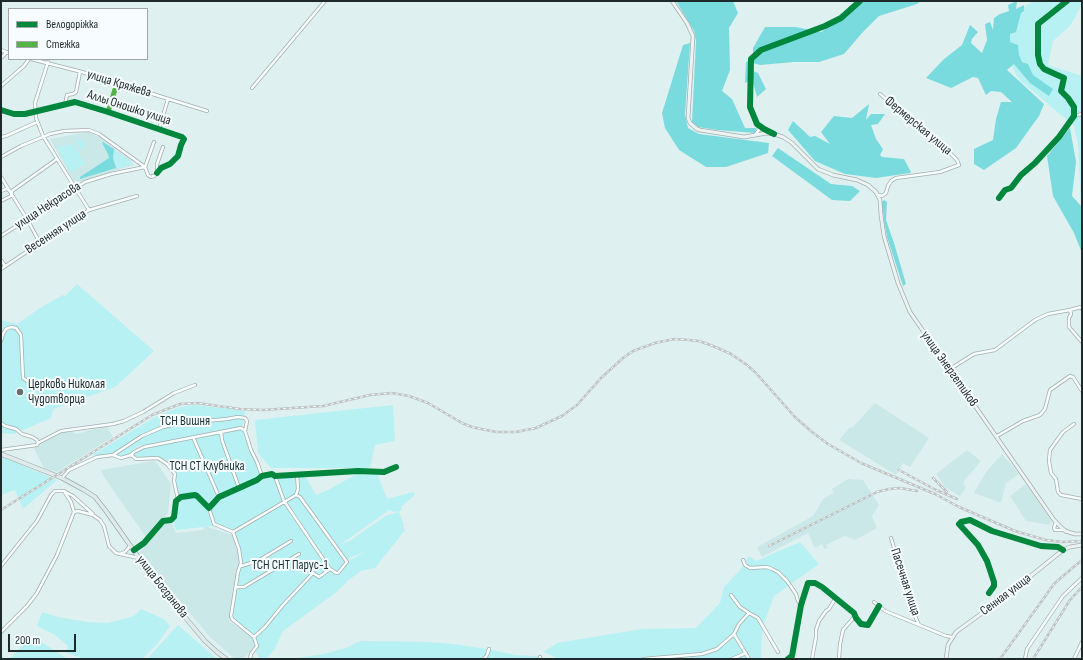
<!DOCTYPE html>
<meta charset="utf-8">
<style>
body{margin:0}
#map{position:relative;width:1083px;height:660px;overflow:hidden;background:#dff0f0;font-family:"Sofia Sans Condensed",sans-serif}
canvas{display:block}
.frame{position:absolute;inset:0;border:2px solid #1e292a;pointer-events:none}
.legend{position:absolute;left:8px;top:8px;width:140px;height:52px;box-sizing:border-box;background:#f7fdfe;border:1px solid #a0a8a9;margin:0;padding:5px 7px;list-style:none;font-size:12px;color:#1e292a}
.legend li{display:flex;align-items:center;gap:8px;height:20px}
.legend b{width:20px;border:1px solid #a0a8a9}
.scale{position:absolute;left:8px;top:634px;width:68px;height:18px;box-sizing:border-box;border:2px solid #1e292a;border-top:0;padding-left:5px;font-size:12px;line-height:14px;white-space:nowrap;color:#1e292a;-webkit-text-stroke:3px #f7fdfe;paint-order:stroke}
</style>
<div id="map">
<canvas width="1083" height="660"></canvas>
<div class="frame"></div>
<ul class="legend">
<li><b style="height:5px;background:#00873e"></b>Велодоріжка</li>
<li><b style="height:5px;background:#55b246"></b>Стежка</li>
</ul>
<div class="scale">200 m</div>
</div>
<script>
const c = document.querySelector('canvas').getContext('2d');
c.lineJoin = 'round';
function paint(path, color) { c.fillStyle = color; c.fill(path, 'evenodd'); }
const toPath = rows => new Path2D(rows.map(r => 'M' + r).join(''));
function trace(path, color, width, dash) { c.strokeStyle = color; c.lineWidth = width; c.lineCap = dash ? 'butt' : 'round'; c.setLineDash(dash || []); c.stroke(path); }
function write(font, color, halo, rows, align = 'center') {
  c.font = font + ' "Sofia Sans Condensed",sans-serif'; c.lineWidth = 4; c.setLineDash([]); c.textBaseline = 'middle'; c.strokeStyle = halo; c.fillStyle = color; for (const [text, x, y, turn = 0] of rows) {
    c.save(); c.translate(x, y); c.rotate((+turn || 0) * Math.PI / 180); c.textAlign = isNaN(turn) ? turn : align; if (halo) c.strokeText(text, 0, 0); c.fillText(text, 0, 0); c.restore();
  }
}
paint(toPath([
 [88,132,96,135,130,159,134,165,78,182,73,180,50,139],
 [875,403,929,438,910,467,903,463,896,475,839,440,850,427,852,428],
 [106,426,113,437,57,472,44,468,35,451,34,448,37,446,66,431,70,431,76,434],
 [967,450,981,461,964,481,963,483,966,488,960,496,945,487,936,474],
 [1002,454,1019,474,1006,483,1001,503,974,493,986,472],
 [153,461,157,463,171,484,168,513,146,537,104,477,101,470],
 [848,479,863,480,879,505,872,516,877,528,855,540,845,536,826,545,828,548,825,549,822,544,815,548,808,533,762,557,757,547,813,516,824,498,834,493,832,489],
 [1026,484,1051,520,1050,525,1026,521,1010,496],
 [172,523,176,533,203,530,205,526,232,535,240,560,229,621,252,636,256,645,243,659,235,659,210,637,139,553,164,524]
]), '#cbe8e9');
paint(toPath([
 [1033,1,1082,1,1082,4,1071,25,1053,41,1048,65,1082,76,1081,205,1078,145,1074,126,1021,81,1015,73,1009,57,1005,31,1012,21,1021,13,1025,6],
 [81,138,86,146,80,150,75,141],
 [73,144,85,164,70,173,57,147],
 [114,150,128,159,132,164,117,169,114,158],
 [77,284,154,351,115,387,53,409,51,418,14,434,1,433,1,320,17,324,40,308,63,295,65,296],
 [195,405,245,411,242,428,235,428,163,443,142,445,137,447,130,453,119,457,112,453,106,456,95,458,93,454,99,451,157,416,180,407],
 [393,405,395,441,375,445,370,468,271,468,258,453,255,420],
 [241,429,244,431,251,453,261,475,260,478,219,495,207,509,213,526,176,530,173,521,176,518,178,497,174,471,158,458,136,458,132,455,134,452,147,446],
 [1,456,33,470,57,480,23,509,15,490,1,495],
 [355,473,377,473,387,499,413,492,415,495,402,506,401,511,394,512,389,510,340,545,351,540,387,515,399,512,404,525,378,546,403,526,405,530,375,568,361,571,347,581,345,580,347,582,334,594,283,631,274,650,266,659,260,659,256,652,258,647,254,635,232,618,231,615,238,585,238,573,242,564,240,548,232,530,215,523,210,508,220,497,263,477,306,477,316,495,328,490,355,475],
 [367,551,350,560,339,573,338,570,349,558],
 [800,542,819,564,774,596,762,629,761,659,558,659,544,652,557,643,642,629,696,628,720,603,724,587,740,570,749,556,756,561],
 [141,609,164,619,170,626,158,643,142,659,85,659,66,653,68,646,55,635,37,626,42,612,58,617,87,622,108,623,134,616],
 [178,625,217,659,147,659],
 [32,636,68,659,9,659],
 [360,641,428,642,453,644,487,649,516,655,536,656,543,659,291,659,323,654,346,648]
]), '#b8f1f3');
paint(toPath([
 [676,1,733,1,738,13,729,28,730,70,722,91,732,99,745,128,756,128,755,133,718,130,698,127,692,122,696,41,694,31],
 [864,1,921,1,917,4,879,16,862,33,844,54,819,62,794,62,760,65,753,63,753,48,765,27,796,27,821,32,841,19],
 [1017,1,1016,9,1024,5,1024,11,1021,13,1016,32,1010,34,1010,42,1018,45,1019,55,1022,62,1028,64,1033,75,1053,89,1049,96,1030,83,1014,64,1007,70,1044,104,1039,116,1016,148,984,170,974,164,974,149,993,140,996,119,1001,102,1012,102,1001,92,991,91,986,95,978,78,973,77,951,88,926,78,944,59,962,45,970,25,978,32,972,39,971,43,982,53,987,40,985,24,990,22,993,30,994,18,1000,14,1009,11,1008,5],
 [690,43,685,114,688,128,699,134,769,143,768,153,726,167,706,167,679,150,665,128,662,113,683,45],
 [750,61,749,81,745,83,746,62],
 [753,71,758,73,766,89,757,97,753,82],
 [869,104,866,120,871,114,885,114,878,124,871,125,876,139,883,149,880,155,882,157,904,159,911,172,910,173,876,178,845,174,815,161,788,130,793,121,810,137,815,136,830,144,821,132,834,116,852,118],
 [1070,128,1076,162,1072,196,1082,207,1082,253,1074,233,1053,196,1047,156],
 [103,142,114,149,113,158,116,168,80,179,80,177,109,158,108,154,102,143],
 [778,148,831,184,852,186,860,191,850,201,832,200,772,156],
 [884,200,887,202,886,220,894,243,906,284,903,286,887,237,884,221,882,202]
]), '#7adbde');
const minor = toPath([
 [1,50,9,53],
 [1,58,7,52],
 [31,59,82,72,207,111],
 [48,62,35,103,36,118,43,136,89,210],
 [1,86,24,66,29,59],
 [252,88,325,1],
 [65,105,67,95,73,94,76,92,80,72],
 [1,110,14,114,25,114,75,102,108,112,182,137,184,139,181,145,178,156,170,164,161,168,157,173],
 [108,112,117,83],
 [1074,116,1082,114],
 [159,129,168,99],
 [770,132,757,124,750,107,751,59,761,50,825,26,841,18,860,1],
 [755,135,759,130,758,126],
 [1,137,6,136,37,122],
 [1,157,21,146,50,134,64,131,89,130,99,134,145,167],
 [145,167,148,175,151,177,154,176,157,173,157,164,163,147],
 [145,167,154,142],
 [1,177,27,219,40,243],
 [1,191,6,189,10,191],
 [878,195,882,196,886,193,888,186,891,181,896,178,940,172,959,165,957,160,947,150,880,94],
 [999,198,1005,190,1011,188,1021,175,1035,163,1059,137,1074,116,1074,107,1068,98,1061,91,1064,78,1044,69,1040,64,1038,55,1038,24,1067,1],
 [1,201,11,196,12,191,57,159],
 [1,236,85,182,111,174,145,167],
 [1,260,5,266],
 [1,269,89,210,137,196],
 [1070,310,1071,314,1069,318,1069,327,1082,342],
 [1,341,3,334,6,329,11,327,16,328,21,335,23,378,33,385,51,387],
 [950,369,974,354,995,350,1035,320,1048,314,1070,310,1081,307,1082,309],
 [1,423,5,426,16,429,22,434,32,437,37,440,38,443,37,445,1,450],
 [1074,424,1063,432,1050,450,1049,461,1051,473,1056,479,1058,492,1061,495,1082,499],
 [221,432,222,440,239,488],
 [997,436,1023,421,1040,415,1045,409,1050,390,1070,376,1073,377,1082,391],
 [193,437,219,497],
 [38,443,61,431,113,424,124,421,143,412,174,393,195,385],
 [113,455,142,436,163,427,182,423,227,419,238,417,245,418,247,421,245,431],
 [131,455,136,459,158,458,167,464,175,474,174,481,178,499],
 [275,476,284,501,330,569,332,570,336,573,338,573,347,562,300,497,296,495],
 [62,478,69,470,97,457,113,455,121,458,131,455,134,452,144,447,241,428,245,431,251,450,257,462,262,476],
 [64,491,71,502,74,512],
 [209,508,214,524,233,532,296,495,298,489,297,474],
 [1056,522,1054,528,1055,530,1065,530],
 [233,532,239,549,241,563,238,572,231,616,232,619,254,637],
 [891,538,915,616,919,625],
 [134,550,144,543,163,521,171,520,174,517,176,501,181,497,195,495,197,496,209,508,219,497,257,480,262,476,272,474,275,476,358,471,384,472,396,467],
 [120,554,139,558],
 [743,560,745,565,750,568,767,567,772,569,778,572,787,581,796,594,798,601,801,605],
 [1,566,37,521,51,495,55,491,64,491,73,496,93,514],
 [241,566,258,561,291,541],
 [236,587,244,587,299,554],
 [989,593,994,586,994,582,987,561,978,545,959,524,961,522,970,520,992,531,1041,546,1058,547,1063,550],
 [874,602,885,611,946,636,952,637],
 [749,613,758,618,778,652],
 [1,632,27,606,37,593,57,555,74,512,78,511,93,515,100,520,104,526,109,546,116,553,120,554,125,552,130,546],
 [734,634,749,659],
 [250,659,251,654,257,646,254,637,265,627,283,605,313,573,319,577,330,569],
 [484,659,487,655,489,649],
 [539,659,540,657],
 [643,659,702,654,717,649,734,634,739,624,749,613,740,607,731,595],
 [732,659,746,653],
 [788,659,792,656,801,605,808,583,815,583,822,587,854,613,856,618,861,624,868,625,879,606],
 [812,659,816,637,816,630,819,621,826,611,829,609,835,599],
 [839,659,840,644,843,630,855,616],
 [1025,659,1027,649,1063,596,1082,578],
 [1074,659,1082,642]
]);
const secondary = toPath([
 [672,1,687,23,693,36,688,118,690,123,697,129,700,130,744,137,767,133,774,134,783,137,792,143,818,169,833,175,857,180,868,185,876,192,880,200,881,215,884,236,898,283,910,312,1054,520,1065,531,1075,534,1082,534],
 [946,659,948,645,956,632,1007,595,1063,550,1070,547,1082,545]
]);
const primary = toPath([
 [1,454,62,478,84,490,95,497,106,511,139,558,184,616,205,641,217,652,226,659]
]);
trace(minor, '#a1aeae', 4);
trace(secondary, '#a1aeae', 4.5);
trace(primary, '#97adae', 5);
trace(minor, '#fafdfd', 2.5);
trace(secondary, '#edf3f3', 3);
trace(primary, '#e0eaea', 3.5);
const rail = toPath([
 [899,470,936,490,957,499],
 [933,478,947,492],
 [1,510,152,415,180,404,197,403,240,409,263,410,323,406,370,395,392,393,409,396,428,403,462,423,472,427,496,432,516,432,536,428,562,416,577,405,601,378,623,358,633,351,655,343,674,339,689,340,699,341,713,346,731,354,747,365,756,373,795,417,812,432,828,444,861,463,935,494,959,507,1015,531,1046,540,1062,542,1082,541],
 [769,546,877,492,889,489,900,488,917,491],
 [1000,659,1054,584,1063,576,1082,560],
 [1033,659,1070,600,1082,587]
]);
trace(rail, '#bfc3c3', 2.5);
trace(rail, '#f7fdfe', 1, [3]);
trace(toPath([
 [108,112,117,83]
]), '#55b246', 5, [10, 5]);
trace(toPath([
 [1,110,14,114,25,114,75,102,108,112,182,137,184,139,181,145,178,156,170,164,161,168,157,173],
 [774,134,764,129,757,124,750,107,751,59,761,50,825,26,841,18,860,1],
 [999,198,1005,190,1011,188,1021,175,1035,163,1059,137,1074,116,1074,107,1068,98,1061,91,1064,78,1044,69,1040,64,1038,55,1038,24,1067,1],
 [134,550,144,543,163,521,171,520,174,517,176,501,181,497,195,495,197,496,209,508,219,497,257,480,262,476,272,474,275,476,358,471,384,472,396,467],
 [989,593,994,586,994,582,987,561,978,545,959,524,961,522,970,520,992,531,1041,546,1058,547,1063,550],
 [788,659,792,656,801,605,808,583,815,583,822,587,854,613,856,618,861,624,868,625,879,606]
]), '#00873e', 6);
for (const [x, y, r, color] of [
 [20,392,4,"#626f6f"]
]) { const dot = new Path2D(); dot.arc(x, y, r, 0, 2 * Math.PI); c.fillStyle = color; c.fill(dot); trace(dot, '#f7fdfe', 1.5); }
write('13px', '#1e292a', '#f7fdfe', [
 ["улица Кряжева",119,84,17],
 ["Аллы Оношко улица",129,108,18],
 ["Фермерская улица",918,126,40],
 ["улица Некрасова",48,206,-33],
 ["Весенняя улица",56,232,-33],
 ["улица Энергетиков",949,369,55],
 ["Пасечная улица",905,582,72],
 ["улица Богданова",162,587,52],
 ["Сенная улица",1006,595,-37]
]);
write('13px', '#1e292a', '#f7fdfe', [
 ["Церковь Николая",28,385],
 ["Чудотворца",28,400]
], 'left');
write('13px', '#173031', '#f7fdfe', [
 ["ТСН Вишня",185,422],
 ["ТСН СТ Клубника",207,467],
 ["ТСН СНТ Парус-1",290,566]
]);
</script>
